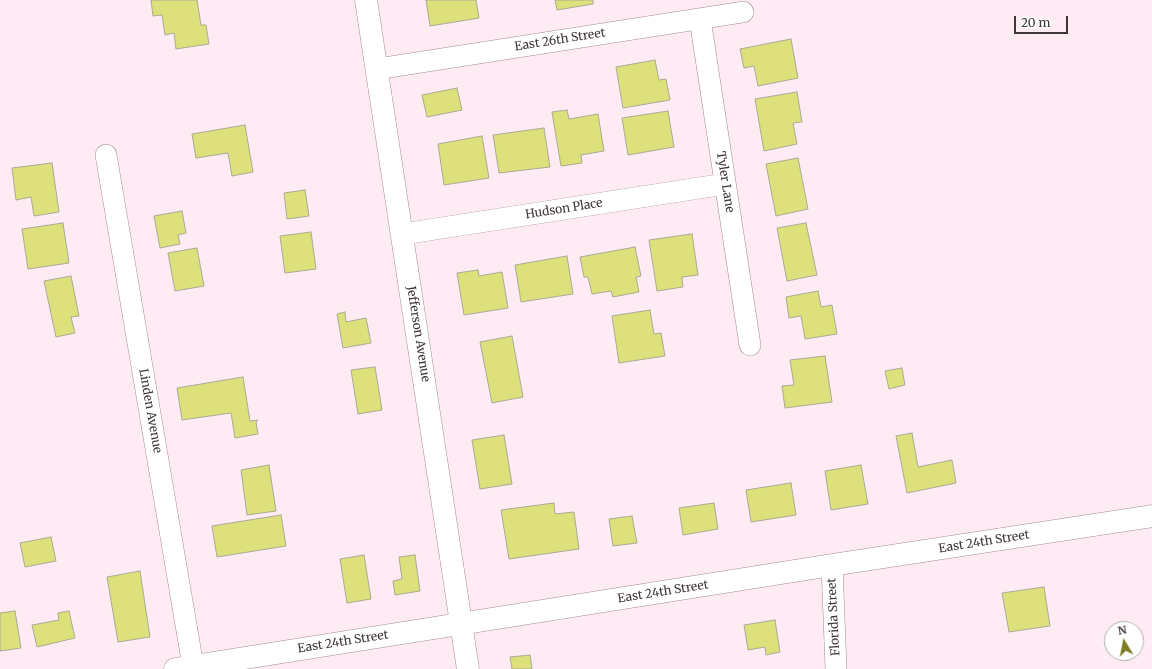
<!DOCTYPE html>
<style>
body{margin:0}
#map{position:relative;width:1152px;height:669px;overflow:hidden;background:#ffebf4;font-family:Merriweather,serif}
canvas{display:block}
.north{position:absolute;left:1104px;top:621px;width:40px;height:40px;box-sizing:border-box;background:#fff;border:1px solid #b2afb0;border-radius:50%;rotate:350deg;font-size:11px;font-weight:700;line-height:16px;text-align:center;color:#3f363a}
.north::after{content:'';display:block;margin:auto;width:14px;height:18px;background:#7c7d25;clip-path:polygon(50% 0,100% 100%,50% 72%,0 100%)}
.scale{position:absolute;left:1014px;top:16px;width:54px;height:18px;box-sizing:border-box;border:2px solid #3f363a;border-top:0;padding-left:5px;font-size:12px;line-height:14px;white-space:nowrap;color:#3f363a;-webkit-text-stroke:3px #fff;paint-order:stroke}
</style>
<div id="map">
<canvas width="1152" height="669"></canvas>
<div class="north">N</div>
<div class="scale">20 m</div>
</div>
<script>
const c = document.querySelector('canvas').getContext('2d');
c.lineJoin = 'round';
function paint(path, color) { c.fillStyle = color; c.fill(path, 'evenodd'); }
const toPath = rows => new Path2D(rows.map(r => 'M' + r).join(''));
function trace(path, color, width, dash) { c.strokeStyle = color; c.lineWidth = width; c.lineCap = dash ? 'butt' : 'round'; c.setLineDash(dash || []); c.stroke(path); }
function write(font, color, halo, rows, align = 'center') {
  c.font = font + ' Merriweather,serif'; c.lineWidth = 4; c.setLineDash([]); c.textBaseline = 'middle'; c.strokeStyle = halo; c.fillStyle = color; for (const [text, x, y, turn = 0] of rows) {
    c.save(); c.translate(x, y); c.rotate((+turn || 0) * Math.PI / 180); c.textAlign = isNaN(turn) ? turn : align; if (halo) c.strokeText(text, 0, 0); c.fillText(text, 0, 0); c.restore();
  }
}
const building = toPath([
 [151,0,197,0,201,25,206,25,209,44,176,49,174,33,165,35,162,15,153,16,151,0],
 [426,0,476,0,479,18,430,26,426,0],
 [555,0,593,0,593,4,557,10,555,0],
 [791,39,798,78,758,86,754,66,744,68,740,49,791,39],
 [655,60,659,80,666,79,670,100,623,108,616,67,655,60],
 [457,88,462,110,427,117,422,95,457,88],
 [797,92,802,122,793,123,797,144,764,151,755,99,797,92],
 [567,110,569,119,598,114,604,151,581,155,582,163,561,166,552,112,567,110],
 [668,111,674,147,628,155,622,118,668,111],
 [245,125,253,172,232,176,228,153,196,158,192,134,245,125],
 [544,128,550,167,499,173,493,135,544,128],
 [482,136,489,178,444,185,438,144,482,136],
 [798,158,808,209,776,216,766,164,798,158],
 [52,163,59,212,34,216,31,197,16,200,12,168,52,163],
 [305,190,309,216,287,219,284,193,305,190],
 [182,211,186,233,178,235,180,244,160,248,154,216,182,211],
 [63,223,69,263,28,269,22,229,63,223],
 [806,223,817,275,787,281,777,228,806,223],
 [311,232,316,269,285,273,280,236,311,232],
 [692,234,698,275,682,277,683,287,657,291,649,240,692,234],
 [635,247,641,276,636,277,639,292,613,297,611,291,592,294,588,277,584,277,580,257,635,247],
 [197,248,204,286,175,291,168,253,197,248],
 [567,256,573,294,521,302,515,265,567,256],
 [478,270,479,276,502,272,508,308,464,315,457,273,478,270],
 [71,276,79,316,71,317,75,333,56,337,44,281,71,276],
 [818,291,821,307,832,305,837,334,805,339,801,316,789,318,786,297,818,291],
 [650,310,654,334,661,333,665,356,619,363,612,316,650,310],
 [345,312,346,322,366,318,371,343,343,348,337,314,345,312],
 [512,336,523,397,492,403,480,342,512,336],
 [825,356,832,402,785,408,782,386,794,385,790,360,825,356],
 [375,367,382,410,358,414,351,370,375,367],
 [902,368,905,385,889,389,885,371,902,368],
 [243,377,250,421,258,420,256,422,258,434,235,438,231,413,182,420,177,388,243,377],
 [912,433,918,467,952,460,956,483,907,493,896,436,912,433],
 [504,435,512,484,480,489,472,440,504,435],
 [269,465,276,511,247,515,241,470,269,465],
 [861,465,868,504,831,510,825,471,861,465],
 [791,483,796,515,751,522,746,490,791,483],
 [554,503,555,514,574,512,579,549,509,559,501,510,554,503],
 [714,503,718,529,683,535,679,508,714,503],
 [281,515,286,546,217,557,212,526,281,515],
 [632,516,637,543,613,546,609,519,632,516],
 [51,537,56,561,25,567,20,543,51,537],
 [364,555,371,599,347,603,340,559,364,555],
 [415,555,420,591,395,595,393,581,402,579,399,557,415,555],
 [140,571,150,637,118,642,107,577,140,571],
 [1044,587,1050,626,1009,632,1002,593,1044,587],
 [15,611,21,648,0,651,0,613,15,611],
 [69,611,75,638,37,647,32,625,59,620,58,613,69,611],
 [775,620,780,652,766,655,765,647,748,650,744,625,775,620],
 [530,655,532,669,512,669,510,657,530,655]
]);
paint(building, '#dde07b');
trace(building, '#a9aa95', 1);
const street = toPath([
 [700,19,750,345],
 [377,69,743,12],
 [106,155,193,666],
 [403,234,725,184],
 [832,565,836,669]
]);
const secondary = toPath([
 [366,0,468,669],
 [175,669,832,565,1152,516]
]);
trace(street, '#a28b95', 22);
trace(secondary, '#a28b95', 23);
trace(street, '#fff', 21);
trace(secondary, '#fff', 22);
write('12px', '#3f363a', '#fff', [
 ["East 26th Street",560,40,-9],
 ["Tyler Lane",725,182,81],
 ["Hudson Place",564,209,-9],
 ["Jefferson Avenue",418,334,81],
 ["Linden Avenue",150,411,80],
 ["East 24th Street",984,542,-9],
 ["East 24th Street",663,592,-9],
 ["Florida Street",834,617,-93],
 ["East 24th Street",343,642,-9]
]);
</script>
